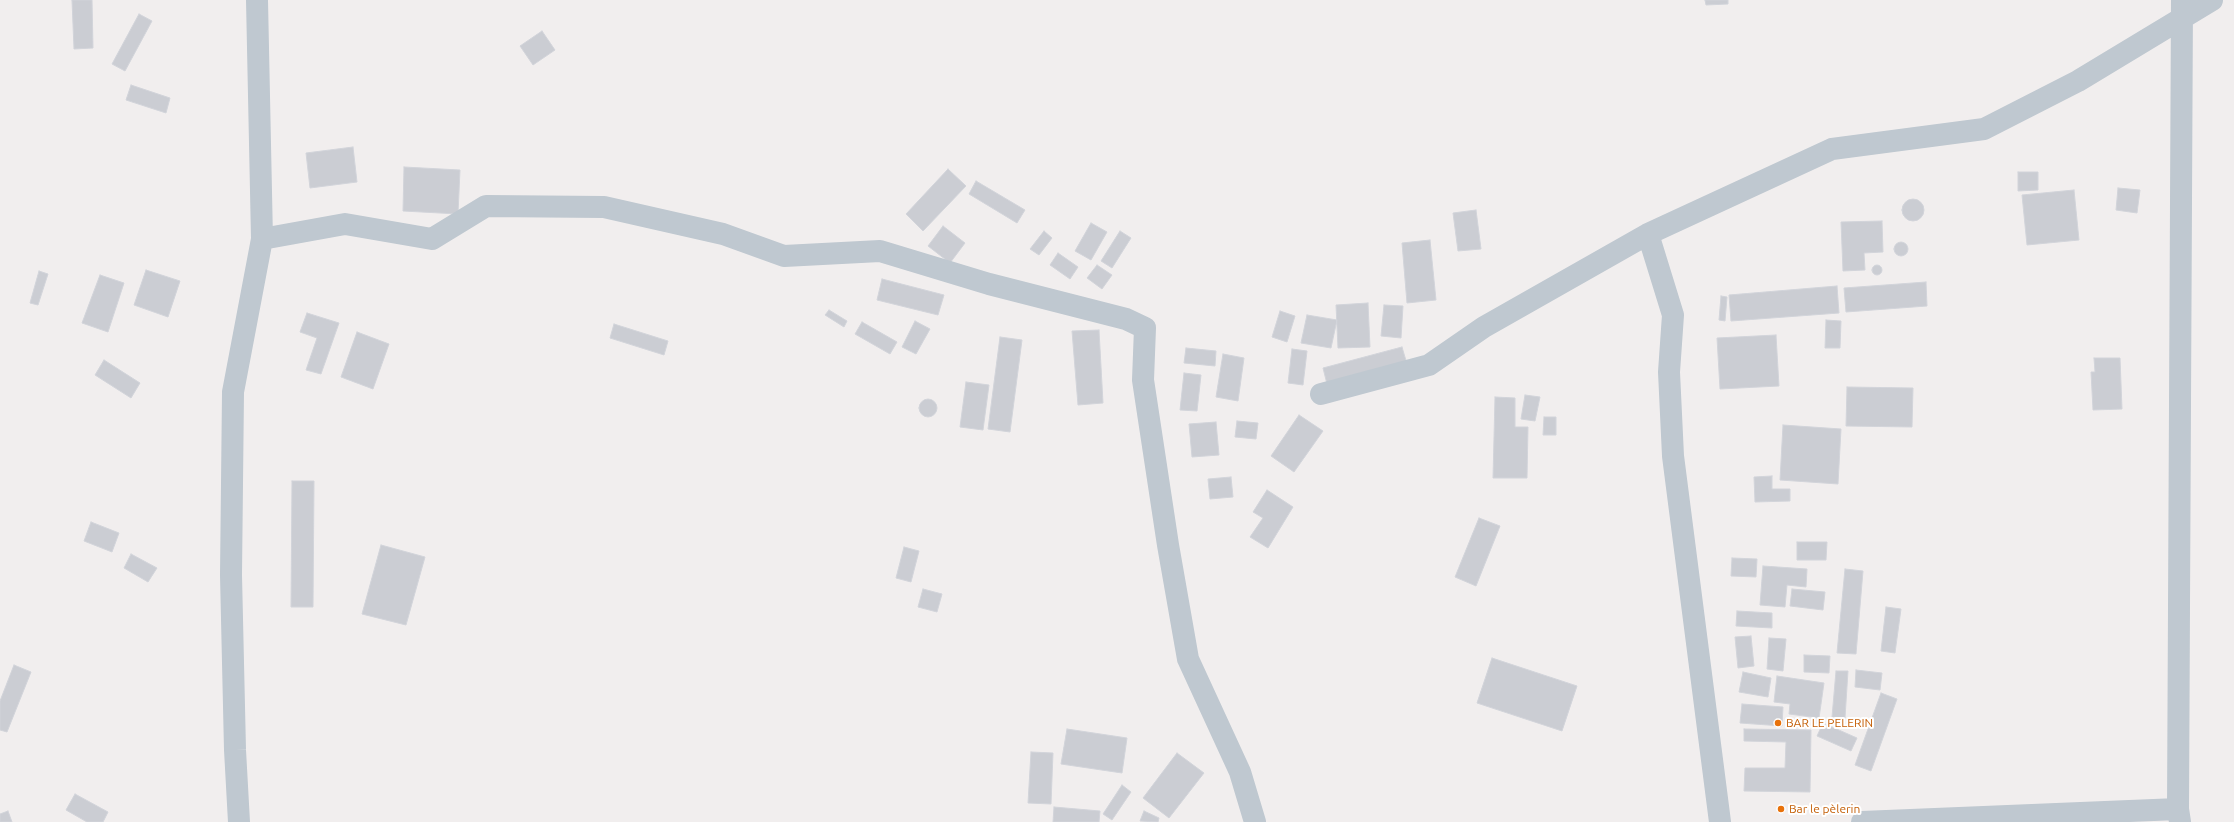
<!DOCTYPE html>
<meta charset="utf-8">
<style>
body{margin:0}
canvas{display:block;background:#f1eeee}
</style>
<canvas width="2234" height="822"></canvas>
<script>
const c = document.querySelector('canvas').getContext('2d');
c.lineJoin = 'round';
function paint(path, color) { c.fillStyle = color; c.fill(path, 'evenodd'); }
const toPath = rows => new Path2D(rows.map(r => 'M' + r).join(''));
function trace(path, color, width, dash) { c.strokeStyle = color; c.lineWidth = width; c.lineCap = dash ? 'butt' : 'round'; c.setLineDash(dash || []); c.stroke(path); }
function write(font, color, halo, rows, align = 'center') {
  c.font = font + ' Ubuntu,sans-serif'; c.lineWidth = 4; c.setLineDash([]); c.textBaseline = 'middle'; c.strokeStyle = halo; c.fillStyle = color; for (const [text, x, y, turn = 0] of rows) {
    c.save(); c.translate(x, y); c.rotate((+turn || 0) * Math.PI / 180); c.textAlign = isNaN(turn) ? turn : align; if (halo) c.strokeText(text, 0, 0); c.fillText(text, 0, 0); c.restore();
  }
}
const building = toPath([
 [72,0,92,0,93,48,74,49,72,0],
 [1705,0,1728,0,1728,4,1706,5,1705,0],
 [139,14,152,21,125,71,112,64,139,14],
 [542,31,555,50,533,65,520,46,542,31],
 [131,85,170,98,166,113,126,100,131,85],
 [353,147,357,182,310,188,306,153,353,147],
 [404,167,460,170,458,214,403,211,404,167],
 [948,169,966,186,923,231,906,214,948,169],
 [2018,172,2038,172,2038,190,2018,191,2018,172],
 [976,181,1025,210,1017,223,969,194,976,181],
 [2118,188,2140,190,2137,213,2116,210,2118,188],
 [2074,190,2079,240,2027,245,2022,195,2074,190],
 '1902 210a11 11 0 1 1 22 0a11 11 0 1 1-22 0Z',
 [1476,210,1481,249,1458,251,1453,213,1476,210],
 [1882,221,1883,252,1864,253,1865,270,1843,271,1841,222,1882,221],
 [1091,223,1107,232,1091,260,1075,251,1091,223],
 [943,226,965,243,950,263,928,246,943,226],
 [1044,231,1052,238,1039,255,1030,249,1044,231],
 [1120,231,1131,238,1112,268,1101,261,1120,231],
 [1430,240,1436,300,1407,303,1402,243,1430,240],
 '1894 249a7 7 0 1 1 14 0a7 7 0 1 1-14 0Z',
 [1058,253,1078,267,1070,279,1050,265,1058,253],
 [1097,265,1112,275,1102,289,1087,278,1097,265],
 '1872 270a5 5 0 1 1 10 0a5 5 0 1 1-10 0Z',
 [146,270,180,281,168,317,134,305,146,270],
 [39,271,48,274,38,305,30,303,39,271],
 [100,275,124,283,108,332,82,323,100,275],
 [882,279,944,295,938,315,877,300,882,279],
 [1926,282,1927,306,1846,312,1844,288,1926,282],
 [1837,286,1839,313,1731,321,1729,295,1837,286],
 [1721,296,1727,297,1725,321,1719,320,1721,296],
 [1368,303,1370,347,1338,348,1336,305,1368,303],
 [1384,305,1403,306,1401,338,1381,336,1384,305],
 [829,310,847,321,844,327,825,315,829,310],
 [1280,311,1295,316,1287,342,1272,337,1280,311],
 [307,313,339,323,321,374,306,370,317,338,300,332,307,313],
 [1307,315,1337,320,1331,348,1301,343,1307,315],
 [1826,320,1841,321,1840,348,1825,348,1826,320],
 [915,321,930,329,916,354,902,347,915,321],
 [862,322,897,342,890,354,855,334,862,322],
 [614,324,668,341,664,355,610,338,614,324],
 [1099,330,1103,403,1078,405,1072,331,1099,330],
 [357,332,389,344,373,389,341,377,357,332],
 [1776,335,1779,386,1720,389,1717,338,1776,335],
 [1000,337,1022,340,1010,432,988,429,1000,337],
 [1402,347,1407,364,1327,384,1323,368,1402,347],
 [1186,348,1216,351,1215,366,1184,363,1186,348],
 [1292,349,1307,351,1303,385,1288,383,1292,349],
 [1223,354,1244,358,1238,401,1216,397,1223,354],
 [2094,358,2120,358,2122,409,2093,410,2091,372,2095,372,2094,358],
 [104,360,140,383,131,398,95,375,104,360],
 [1184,373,1201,375,1197,411,1180,410,1184,373],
 [966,382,989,385,983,430,960,427,966,382],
 [1847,387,1913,388,1912,427,1846,426,1847,387],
 [1525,395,1540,397,1535,421,1521,419,1525,395],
 [1495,397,1515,398,1515,427,1528,427,1527,478,1493,478,1495,397],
 '919 408a9 9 0 1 1 18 0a9 9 0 1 1-18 0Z',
 [1299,415,1323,431,1294,472,1271,456,1299,415],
 [1544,417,1556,417,1556,435,1543,435,1544,417],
 [1237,421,1258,423,1256,439,1235,437,1237,421],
 [1216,422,1219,455,1192,457,1189,424,1216,422],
 [1783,425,1841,429,1838,484,1780,480,1783,425],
 [1772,476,1772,489,1790,489,1790,501,1755,502,1754,477,1772,476],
 [1231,477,1233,497,1210,499,1208,479,1231,477],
 [292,481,314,481,313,607,291,607,292,481],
 [1267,490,1293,507,1268,548,1250,537,1263,518,1253,512,1267,490],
 [1479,518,1500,526,1476,586,1455,577,1479,518],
 [91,522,119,533,112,552,84,541,91,522],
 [1797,542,1827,542,1826,560,1797,560,1797,542],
 [381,545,425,557,406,625,362,614,381,545],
 [904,547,919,551,911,582,896,578,904,547],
 [131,554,157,568,148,582,124,568,131,554],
 [1732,558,1757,559,1756,577,1731,576,1732,558],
 [1763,566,1807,569,1806,587,1787,585,1785,607,1760,605,1763,566],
 [1845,569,1863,571,1856,654,1837,653,1845,569],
 [923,589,942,594,937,612,918,607,923,589],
 [1792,589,1825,592,1823,610,1790,606,1792,589],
 [1886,607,1901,609,1895,653,1881,651,1886,607],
 [1737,611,1772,613,1772,628,1736,626,1737,611],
 [1751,636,1754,666,1738,668,1735,637,1751,636],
 [1769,638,1786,639,1783,671,1767,669,1769,638],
 [1804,655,1830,656,1829,673,1804,672,1804,655],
 [1492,658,1577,686,1562,731,1477,703,1492,658],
 [14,665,31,672,7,732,0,730,0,701,14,665],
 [1856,670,1882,673,1880,690,1855,687,1856,670],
 [1836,671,1848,671,1845,718,1832,717,1836,671],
 [1743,672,1771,678,1768,697,1739,692,1743,672],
 [1777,676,1824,683,1819,718,1789,714,1790,704,1774,702,1777,676],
 [1881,693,1897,699,1871,771,1855,765,1881,693],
 [1742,704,1783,707,1782,726,1740,723,1742,704],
 [1823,723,1857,738,1851,751,1817,736,1823,723],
 [1067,729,1127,738,1122,773,1061,764,1067,729],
 [1744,729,1811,730,1810,792,1744,791,1745,768,1785,768,1786,742,1744,741,1744,729],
 [1031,752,1053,753,1051,804,1028,803,1031,752],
 [1177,753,1204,773,1169,818,1143,798,1177,753],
 [1122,785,1131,792,1112,820,1103,814,1122,785],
 [75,794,108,812,103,822,87,822,66,810,75,794],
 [1054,807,1100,811,1099,822,1053,822,1054,807],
 [8,811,12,822,0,822,0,814,8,811],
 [1144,811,1159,818,1158,822,1140,821,1144,811]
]);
paint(building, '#cbcdd3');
trace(building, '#d2d4da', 1);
trace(toPath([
 [1648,234,1673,315,1669,372,1673,456,1720,822],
 [262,239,345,224,432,239,486,206,604,207,723,234,784,256,880,251,989,284,1126,319,1145,328,1143,380,1168,545,1188,659,1240,772,1255,822],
 [1321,394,1429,365,1484,327,1648,234,1832,149,1984,129,2078,81,2212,0],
 [239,822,235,750,231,575,233,392,262,239,257,0],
 [1862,822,2178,809],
 [2180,822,2178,809,2182,0]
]), '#bfc8d0', 22);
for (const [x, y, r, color] of [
 [1778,723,4,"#e8710a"],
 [1781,809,4,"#e8710a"]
]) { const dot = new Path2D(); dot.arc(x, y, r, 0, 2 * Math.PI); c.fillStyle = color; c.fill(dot); trace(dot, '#fff', 1.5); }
write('12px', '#c56008', '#fff', [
 ["BAR LE PELERIN",1786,723],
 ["Bar le pèlerin",1789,809]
], 'left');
</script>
